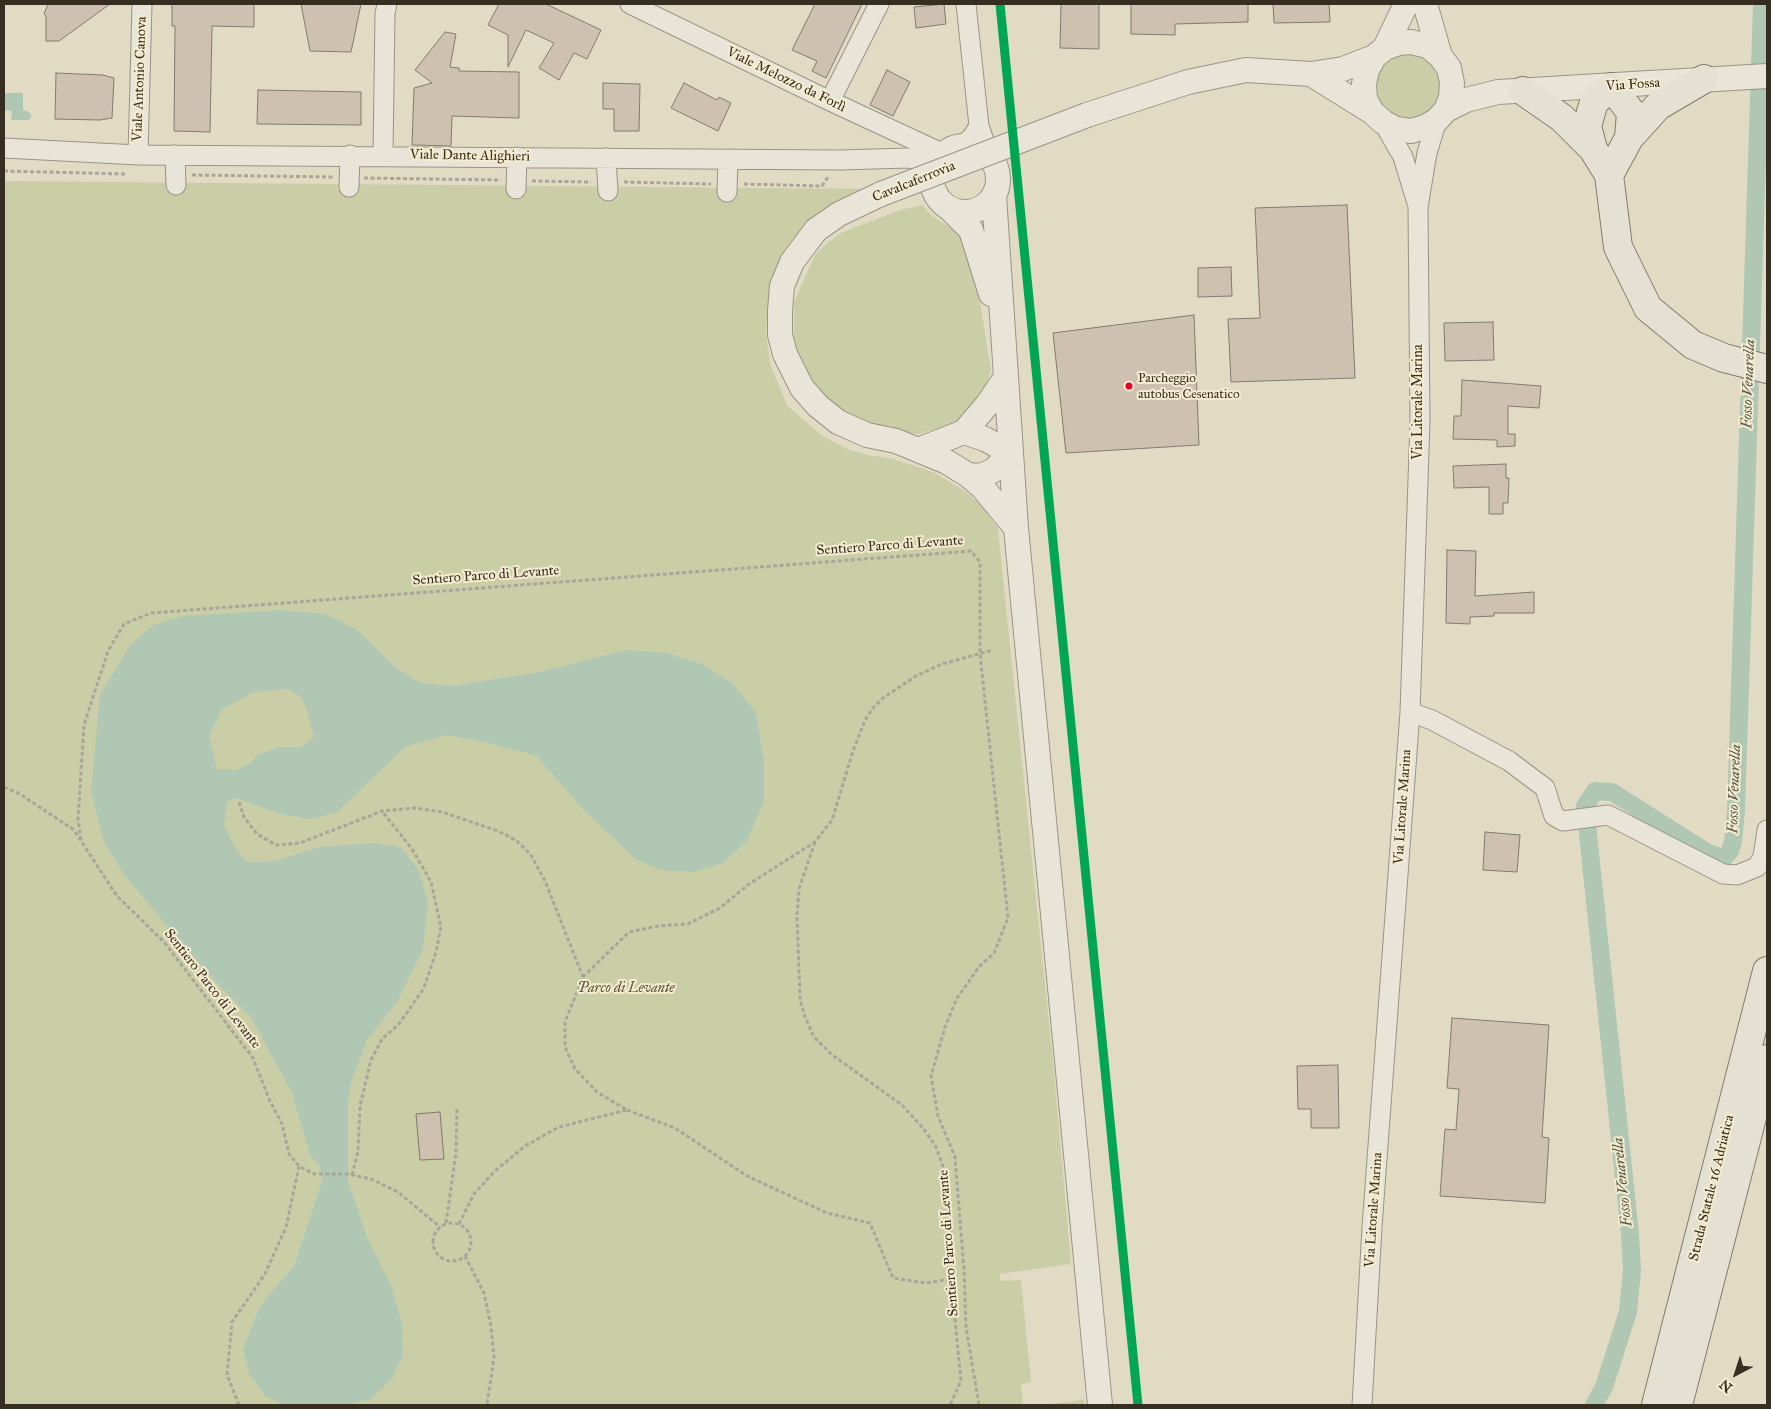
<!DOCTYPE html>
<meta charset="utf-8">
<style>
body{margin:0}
#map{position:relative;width:1771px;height:1409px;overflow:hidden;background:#e2dbc4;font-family:"IM FELL Great Primer",serif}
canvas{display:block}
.frame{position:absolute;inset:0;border:5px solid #372e22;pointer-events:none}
.north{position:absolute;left:1711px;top:1349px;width:50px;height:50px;-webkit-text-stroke:4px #f5ecd0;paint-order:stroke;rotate:220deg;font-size:14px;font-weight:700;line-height:20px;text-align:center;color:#372e22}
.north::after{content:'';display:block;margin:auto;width:18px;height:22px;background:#372e22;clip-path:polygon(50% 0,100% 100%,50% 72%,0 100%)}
</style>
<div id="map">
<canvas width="1771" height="1409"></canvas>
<div class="frame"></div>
<div class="north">N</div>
</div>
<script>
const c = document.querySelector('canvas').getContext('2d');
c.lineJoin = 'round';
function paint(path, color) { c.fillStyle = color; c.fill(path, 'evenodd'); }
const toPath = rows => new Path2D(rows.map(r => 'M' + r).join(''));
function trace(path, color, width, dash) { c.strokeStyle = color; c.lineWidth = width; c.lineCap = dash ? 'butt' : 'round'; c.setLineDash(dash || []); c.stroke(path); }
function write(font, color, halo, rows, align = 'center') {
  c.font = font + ' "IM FELL Great Primer",serif'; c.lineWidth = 4; c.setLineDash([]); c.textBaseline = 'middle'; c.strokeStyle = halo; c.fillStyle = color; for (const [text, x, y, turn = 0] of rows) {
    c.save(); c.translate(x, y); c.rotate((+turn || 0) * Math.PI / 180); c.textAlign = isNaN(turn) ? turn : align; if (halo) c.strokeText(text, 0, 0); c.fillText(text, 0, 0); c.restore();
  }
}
paint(toPath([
 '1376 87a32 32 0 1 1 64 0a32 32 0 1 1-64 0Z',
 [4,181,877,189,799,237,770,285,766,330,768,348,771,366,787,405,821,435,847,449,868,455,893,459,933,472,965,491,983,507,998,529,1053,1062,1071,1264,1000,1274,1000,1281,1021,1280,1031,1382,1021,1385,1023,1405,4,1405],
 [923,205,931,215,959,234,970,255,976,277,991,370,983,394,961,421,919,434,892,432,870,427,819,398,794,350,794,302,815,255,827,243,841,233,900,210],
 [1084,1399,1084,1405,1041,1405,1074,1401]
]), '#cacea7');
paint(toPath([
 [4,93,23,93,23,110,31,113,31,118,28,120,11,120,12,111,4,110],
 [282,610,326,614,357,630,395,667,421,683,451,686,540,672,627,650,667,653,702,664,733,684,756,713,764,761,764,801,747,841,723,863,693,872,661,870,635,859,580,806,537,756,489,743,446,735,405,747,337,812,310,819,284,815,236,798,227,802,224,824,234,846,246,862,271,862,321,847,375,843,401,847,419,871,428,903,423,948,398,1000,367,1040,351,1082,348,1103,348,1181,368,1240,392,1288,402,1324,403,1354,392,1379,371,1399,347,1405,284,1405,265,1396,250,1375,243,1349,260,1306,294,1266,322,1181,320,1167,310,1154,292,1093,251,1017,211,977,125,876,104,842,91,792,100,695,131,644,154,625,183,616],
 [288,689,301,697,307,710,314,737,302,747,279,747,257,755,251,763,236,770,217,769,209,736,222,709,254,692]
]), '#b0c7b3');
trace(toPath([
 [1594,1405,1604,1387,1628,1312,1632,1271,1630,1234,1585,806,1595,791,1612,792,1708,853,1724,858,1730,851,1733,842,1736,811,1762,4]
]), '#b0c7b3', 18);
const building = toPath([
 [48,4,110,4,59,41,46,41,46,16,44,14,48,4],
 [172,4,254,4,254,27,212,26,210,132,174,131,175,26,172,26,172,4],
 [301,4,361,4,351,52,310,51,301,4],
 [499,4,546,4,601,30,587,59,574,53,559,80,539,68,554,43,526,30,508,67,508,35,488,25,499,4],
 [815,4,862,4,826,78,812,71,817,61,792,50,815,4],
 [944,4,946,24,916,28,914,7,944,4],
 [1061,4,1099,4,1099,49,1060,48,1061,4],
 [1131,4,1248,4,1248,22,1175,24,1175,35,1131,34,1131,4],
 [1273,4,1329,4,1330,22,1274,23,1273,4],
 [445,32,456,34,450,67,459,68,459,71,519,72,519,118,452,116,451,146,412,145,414,88,432,83,415,70,445,32],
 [887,70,910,82,893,116,870,105,887,70],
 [56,73,103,75,114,78,112,118,100,120,55,119,56,73],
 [603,83,640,84,639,131,614,131,614,109,603,109,603,83],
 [684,83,717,100,719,97,731,103,718,131,671,108,684,83],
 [258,90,361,92,361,125,257,124,258,90],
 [1347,205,1355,378,1231,382,1228,319,1260,318,1255,208,1347,205],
 [1231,267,1232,296,1198,297,1198,268,1231,267],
 [1194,315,1199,445,1066,453,1053,333,1194,315],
 [1493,322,1494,360,1445,361,1444,323,1493,322],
 [1462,380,1541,386,1539,408,1508,406,1508,434,1515,434,1515,446,1497,447,1497,440,1453,439,1454,416,1461,416,1462,380],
 [1506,464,1506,478,1509,478,1508,503,1503,503,1503,514,1489,514,1489,487,1454,488,1453,466,1506,464],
 [1447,550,1476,551,1475,596,1534,592,1534,613,1494,613,1494,616,1470,617,1470,624,1446,623,1447,550],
 [1485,832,1520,835,1517,872,1483,870,1485,832],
 [1452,1018,1549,1025,1542,1137,1549,1138,1545,1203,1440,1196,1445,1129,1456,1130,1459,1089,1447,1088,1452,1018],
 [1338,1065,1339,1128,1311,1128,1311,1109,1298,1109,1297,1066,1338,1065],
 [440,1112,444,1159,420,1160,416,1114,440,1112]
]);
paint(building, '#cec1af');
trace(building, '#807b6f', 1);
const minor = toPath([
 [630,4,830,101,944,154],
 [966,4,979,126,990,158],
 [830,101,879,4],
 [1383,122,1403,157,1417,203],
 [963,146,972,137,979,126],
 [4,148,138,155,840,160,908,158,936,163],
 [138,155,142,4],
 [175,155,176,185],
 [383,155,385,14,387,4],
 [606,158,608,191],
 [349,187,350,155],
 [516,189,517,157],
 [727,192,728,159],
 [1410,712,1432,720,1509,761,1545,788,1554,816,1563,821,1608,815,1723,874,1737,875,1757,867,1763,857,1767,830],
 [1362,1405,1372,1227,1410,712,1420,422,1418,207,1427,153,1437,120]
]);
const tertiary = toPath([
 [1425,4,1440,56],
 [1385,48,1406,4],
 [1311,74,1372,112,1383,122,1396,129,1411,131,1425,127,1437,120,1446,110,1451,97,1452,83,1449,68,1440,56,1428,46,1411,42,1399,43,1385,48,1374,57,1367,70,1364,84,1365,99,1372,112],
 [1446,110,1466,100,1498,92,1767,76],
 [1087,115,1188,82,1246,70,1311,74,1343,69,1374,57],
 '932 179a33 33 0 1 1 66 0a33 33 0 1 1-66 0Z',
 [881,194,839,214,816,230,792,262,782,286,780,311,780,335,785,354,802,388,818,406,838,422,867,435,896,441,947,462,968,475,983,488,1016,528],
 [994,195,1016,528,1100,1405],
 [950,209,971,230,991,294],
 [964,432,985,439,1011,453],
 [918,450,964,432,987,405,1006,377],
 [968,475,981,476,994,470,1011,453]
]);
const trunk = toPath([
 [1523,91,1562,118,1593,149,1609,175,1618,247,1648,308,1693,345,1724,358,1767,369],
 [1593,149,1587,126,1594,102,1611,87,1631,112,1629,138],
 [1609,175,1629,138,1658,106,1704,79],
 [1656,1405,1767,971],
 [1678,1405,1767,1059]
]);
trace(minor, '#989385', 21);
trace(tertiary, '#989385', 26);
trace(trunk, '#807b6f', 30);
trace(toPath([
 [4,171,126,174],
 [192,175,333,177],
 [364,178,501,180],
 [532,181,591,182],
 [624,182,711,184],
 [744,184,822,186,828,177],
 [4,787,20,794,74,830,117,896,164,942,253,1058,269,1099,282,1124,289,1154,299,1166,314,1174,348,1174,371,1179,398,1192,440,1227],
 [239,802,244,817,257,834,276,845,300,843,382,811,415,808,442,812,498,831,516,840,531,855,545,881,583,977],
 [81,840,78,819,84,725,108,651,124,624,151,613,971,551,980,562,980,654,1008,918,994,953,979,967,957,998,945,1027,931,1076,938,1116,955,1157,964,1270,966,1327,979,1405],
 [815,842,799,889,797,916,800,1000,805,1017,814,1037,831,1054,902,1105,923,1128,936,1147,944,1169,951,1224,951,1279,961,1381,950,1405],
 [627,1110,675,1128,747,1176,827,1213,870,1223,893,1278,926,1283,951,1279],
 [352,1175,358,1152,360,1106,371,1060,382,1039,399,1024,424,988,436,952,441,927,431,882,412,849,382,811],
 [446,1223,456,1153,457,1108],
 '433 1242a19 19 0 1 1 38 0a19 19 0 1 1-38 0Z',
 [459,1224,474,1194,494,1172,525,1146,559,1127,627,1110,597,1092,575,1069,565,1047,565,1022,583,977,629,932,658,926,688,924,720,908,749,884,815,842,832,820,853,751,865,720,873,708,883,698,916,676,942,664,993,650],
 [465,1256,484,1293,491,1326,494,1357,487,1405],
 [239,1405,227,1375,232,1322,265,1274,286,1227,299,1166]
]), '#a9a59b', 3, [4, 2.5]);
trace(minor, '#e8e4d8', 19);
trace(tertiary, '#e8e4d8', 24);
trace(trunk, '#e4e0d2', 28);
const tertiaryBridge = toPath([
 [881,194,1087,115]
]);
trace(tertiaryBridge, '#989385', 26, []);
trace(tertiaryBridge, '#e8e4d8', 24);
trace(toPath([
 [1000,4,1138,1405]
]), '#00a651', 9);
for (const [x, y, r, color] of [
 [1129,386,4.5,"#e4002b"]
]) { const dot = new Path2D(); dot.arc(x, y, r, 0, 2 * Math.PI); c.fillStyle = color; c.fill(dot); trace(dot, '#f5ecd0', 2); }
write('13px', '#372e22', '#f5ecd0', [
 ["Parcheggio",1138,379],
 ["autobus Cesenatico",1138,395]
], 'left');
write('14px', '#372e22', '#f5ecd0', [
 ["Viale Antonio Canova",140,79,-88],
 ["Viale Melozzo da Forlì",786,80,26],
 ["Via Fossa",1633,85,-4],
 ["Viale Dante Alighieri",470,156,1],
 ["Cavalcaferrovia",914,182,-22],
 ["Via Litorale Marina",1419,402,-90],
 ["Sentiero Parco di Levante",890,546,-4],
 ["Sentiero Parco di Levante",486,576,-4],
 ["Via Litorale Marina",1403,807,-86],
 ["Sentiero Parco di Levante",212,989,52],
 ["Strada Statale 16 Adriatica",1712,1188,-76],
 ["Via Litorale Marina",1374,1210,-86],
 ["Sentiero Parco di Levante",949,1243,-94]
]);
write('italic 14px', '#57533e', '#f5ecd0', [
 ["Parco di Levante",626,989]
]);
write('italic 15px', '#505244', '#f5ecd0', [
 ["Fosso Venarella",1749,384,-88],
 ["Fosso Venarella",1735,789,-88],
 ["Fosso Venarella",1623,1182,-96]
]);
</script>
